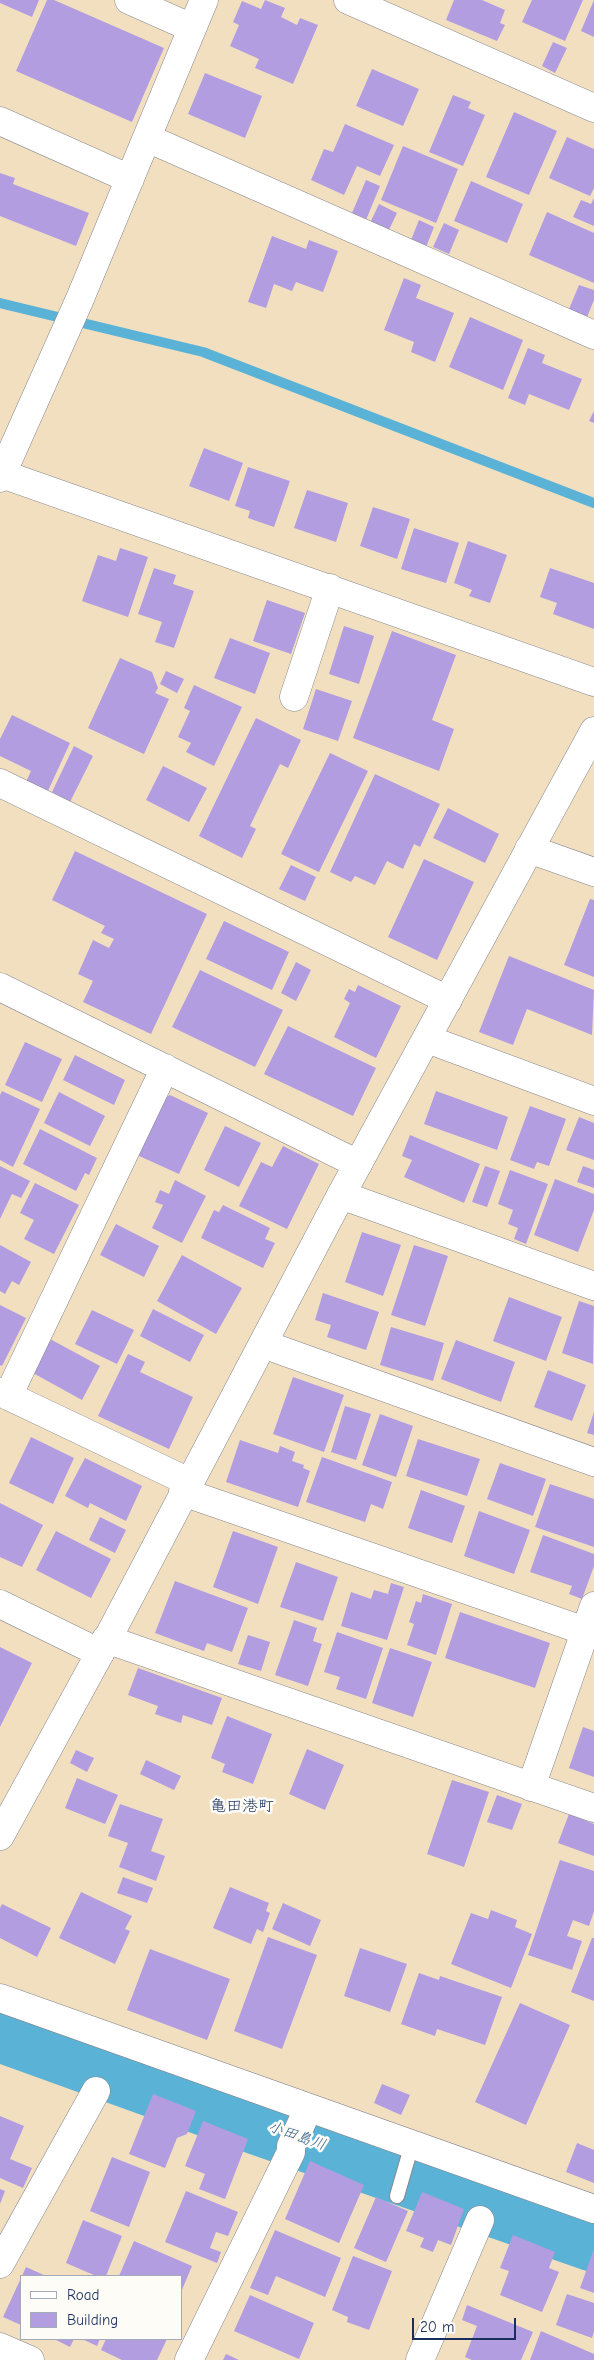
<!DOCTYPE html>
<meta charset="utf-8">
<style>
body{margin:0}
#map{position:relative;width:594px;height:2360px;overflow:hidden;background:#f1dfc0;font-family:"Comic Neue",sans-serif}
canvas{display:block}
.legend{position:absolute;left:20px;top:2275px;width:162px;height:65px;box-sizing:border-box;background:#fdfcf7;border:1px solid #a3aaba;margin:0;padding:6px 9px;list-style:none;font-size:15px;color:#1b2f5e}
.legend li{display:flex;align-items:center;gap:10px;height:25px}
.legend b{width:25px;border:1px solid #a3aaba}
.scale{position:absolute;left:412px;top:2318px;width:104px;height:22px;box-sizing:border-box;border:2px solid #1b2f5e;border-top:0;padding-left:6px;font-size:15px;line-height:18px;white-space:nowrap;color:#1b2f5e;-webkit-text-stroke:4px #fdfcf7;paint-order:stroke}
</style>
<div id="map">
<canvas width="594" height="2360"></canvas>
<ul class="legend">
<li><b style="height:6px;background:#fff"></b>Road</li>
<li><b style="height:14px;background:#b39de1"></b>Building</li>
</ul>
<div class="scale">20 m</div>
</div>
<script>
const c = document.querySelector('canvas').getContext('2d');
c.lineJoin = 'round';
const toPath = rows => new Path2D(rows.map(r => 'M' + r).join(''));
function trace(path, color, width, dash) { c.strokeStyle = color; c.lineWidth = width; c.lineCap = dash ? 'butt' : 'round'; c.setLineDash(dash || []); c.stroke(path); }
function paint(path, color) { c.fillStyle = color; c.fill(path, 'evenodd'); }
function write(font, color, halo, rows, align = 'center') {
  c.font = font + ' "Comic Neue","Klee One",sans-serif'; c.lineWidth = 5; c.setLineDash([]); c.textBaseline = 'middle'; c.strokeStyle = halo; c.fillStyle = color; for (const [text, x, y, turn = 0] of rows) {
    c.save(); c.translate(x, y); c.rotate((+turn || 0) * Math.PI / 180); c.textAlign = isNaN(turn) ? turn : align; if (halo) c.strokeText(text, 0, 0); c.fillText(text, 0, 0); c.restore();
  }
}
trace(toPath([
 [0,303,203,352,594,503]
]), '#5ab3d7', 10);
trace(toPath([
 [0,2031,258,2124,594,2241]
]), '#5ab3d7', 62);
paint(toPath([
 [0,0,39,0,32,17,0,3],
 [47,0,54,0,164,48,132,122,16,71],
 [265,0,285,8,281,17,297,25,300,18,318,25,293,84,255,68,259,59,230,46,239,25,233,22,242,1,261,9],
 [454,0,482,0,505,10,500,23,505,25,497,41,446,20],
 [532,0,583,0,565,41,522,22],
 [594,0,594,37,581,31],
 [553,42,567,48,555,73,542,66],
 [372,69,419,89,403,126,356,106],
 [205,73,262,96,245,138,188,114],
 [453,95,471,102,468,108,485,115,463,166,429,152],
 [514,112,557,131,529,195,486,177],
 [345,124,394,145,380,176,357,166,344,195,311,180,324,149,333,152],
 [567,137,594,149,594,188,590,196,549,178],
 [403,146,458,169,436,223,381,200],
 [0,173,15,178,13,184,89,213,76,246,0,216],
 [366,180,380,186,366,220,352,213],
 [471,181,523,204,507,243,454,221],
 [594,198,594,226,573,217,581,200,591,204],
 [379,204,397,213,388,232,370,223],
 [547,212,594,233,594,283,529,255],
 [419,220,434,227,426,247,411,240],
 [444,223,459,230,449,254,433,247],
 [272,236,306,249,309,240,338,251,323,292,296,282,292,291,274,284,266,308,248,302],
 [404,278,421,285,416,298,454,313,435,362,411,352,414,342,384,330],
 [579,285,594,290,594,300,587,317,569,309],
 [470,317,523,340,503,390,449,367],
 [528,348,545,355,542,363,582,379,569,410,529,394,525,405,508,398],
 [594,411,594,423,589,421],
 [204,448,243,463,229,501,189,486],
 [248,467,290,481,274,527,248,518,250,511,235,506],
 [307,490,348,503,336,542,294,528],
 [373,507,410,519,397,559,360,546],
 [414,528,459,543,446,583,401,569],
 [468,541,507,555,490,603,469,596,472,590,454,583],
 [120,548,148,557,128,617,82,601,98,555,116,561],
 [154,568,176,575,173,584,194,591,174,648,155,642,162,622,138,614],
 [550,568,594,583,594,629,553,614,557,603,540,597],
 [267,600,305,613,291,654,253,641],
 [344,626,374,636,359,684,329,674],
 [392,631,456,655,432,720,454,729,439,771,353,738],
 [230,638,270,653,255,694,214,678],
 [120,658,152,672,158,688,155,693,169,699,144,754,88,728],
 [166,671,184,679,177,693,160,684],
 [194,685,242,707,214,766,186,752,191,743,178,737,190,711,184,708],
 [316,689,352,701,338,741,303,729],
 [12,715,70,743,47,793,26,782,31,771,0,756,0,739],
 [256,718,301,740,288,768,280,764,250,826,256,829,242,858,199,836],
 [74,746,93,756,70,802,52,792],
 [330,753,368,771,319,872,281,854],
 [163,766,207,788,189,822,146,800],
 [375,774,440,804,420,847,414,844,403,869,387,861,375,885,355,876,351,882,330,872],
 [448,808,499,834,485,863,433,838],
 [75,851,207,914,151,1034,83,1002,93,981,78,974,93,940,109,948,114,939,101,933,105,926,52,900],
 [424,859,474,882,437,960,388,937],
 [291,865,316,877,305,901,279,889],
 [590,899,594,900,594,977,564,965],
 [224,921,289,952,272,990,206,959],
 [509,956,594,990,592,1035,527,1009,513,1045,479,1032],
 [296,962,311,970,296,1001,281,993],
 [200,970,283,1010,255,1067,172,1027],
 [358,985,401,1006,376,1058,334,1037,350,1003,344,999,349,989,355,992],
 [288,1026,376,1068,353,1116,264,1074],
 [25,1042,62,1059,42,1102,5,1085],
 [75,1055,125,1080,114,1105,63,1080],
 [2,1091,40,1109,13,1167,0,1160,0,1095],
 [436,1091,508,1117,497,1150,424,1124],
 [59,1092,105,1116,90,1146,44,1123],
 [170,1095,208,1113,179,1174,137,1155,161,1100],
 [530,1106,566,1119,549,1166,537,1162,534,1169,510,1160],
 [579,1117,594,1123,594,1160,566,1150],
 [225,1126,261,1143,239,1187,204,1170],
 [40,1129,97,1158,89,1175,85,1173,76,1191,23,1164],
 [410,1135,480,1164,464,1203,404,1177,412,1160,402,1156],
 [283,1146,319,1164,287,1229,239,1206,261,1162,272,1167],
 [0,1166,30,1181,21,1198,12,1194,0,1219],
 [485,1166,500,1171,487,1207,472,1202],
 [583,1166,594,1170,594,1188,577,1182],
 [510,1170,548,1184,526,1244,514,1239,518,1228,508,1224,513,1210,498,1204],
 [555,1179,594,1194,594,1210,578,1252,534,1235],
 [175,1180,206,1196,182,1243,152,1228,163,1205,155,1202,160,1190,169,1194],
 [35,1183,79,1205,54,1254,24,1239,34,1220,20,1213],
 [223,1205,270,1228,265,1239,275,1243,263,1268,201,1238,214,1210,219,1212],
 [116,1224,159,1246,144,1277,100,1255],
 [362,1232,401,1245,383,1296,345,1282],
 [0,1245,31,1262,19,1285,12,1281,5,1294,0,1291],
 [414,1245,448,1256,425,1326,391,1315],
 [182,1255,242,1288,216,1334,157,1301],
 [323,1293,379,1312,366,1350,327,1337,331,1325,315,1320],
 [509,1297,562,1317,546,1361,493,1341],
 [579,1301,594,1306,593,1364,562,1353],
 [0,1305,26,1318,2,1366,0,1365],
 [153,1309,204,1335,190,1362,140,1336],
 [92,1310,134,1330,117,1364,75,1344],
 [391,1327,444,1343,433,1381,380,1365],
 [50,1339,100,1366,82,1400,33,1373],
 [456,1340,515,1362,501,1402,441,1379],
 [128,1354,145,1362,140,1372,193,1397,169,1449,98,1416],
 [548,1370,586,1385,572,1421,534,1407],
 [293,1377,344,1395,324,1452,273,1434],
 [345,1406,371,1414,356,1460,331,1452],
 [594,1412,594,1435,587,1433],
 [380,1414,413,1426,396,1477,362,1465],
 [31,1437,74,1458,53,1504,9,1483],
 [418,1439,480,1459,467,1496,406,1476],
 [240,1440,278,1453,280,1446,295,1452,292,1461,304,1465,303,1468,310,1471,298,1507,226,1482],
 [322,1457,392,1482,383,1509,371,1504,365,1522,306,1502],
 [85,1458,142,1486,126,1521,90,1503,88,1508,65,1496],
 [500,1463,546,1479,533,1516,487,1499],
 [550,1484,594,1499,594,1547,535,1527],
 [421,1490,465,1506,452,1543,408,1528],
 [0,1503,43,1525,22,1567,0,1557],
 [479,1511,530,1530,514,1574,464,1556],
 [100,1517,126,1530,115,1553,89,1540],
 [56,1531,111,1559,91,1598,36,1570],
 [233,1531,278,1547,258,1604,213,1587],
 [543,1535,594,1554,594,1566,582,1599,569,1594,572,1586,530,1572],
 [296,1562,338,1577,323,1621,280,1607],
 [175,1581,248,1608,232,1652,207,1643,204,1651,155,1633],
 [391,1583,404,1587,387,1640,341,1626,351,1592,371,1599,374,1590,388,1594],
 [423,1594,452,1604,436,1655,407,1645,414,1624,409,1622,416,1601,421,1603],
 [460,1612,550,1643,535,1688,445,1658],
 [294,1620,317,1628,313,1641,322,1644,308,1686,275,1675],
 [337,1632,383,1648,366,1699,336,1689,340,1677,324,1672],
 [248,1635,270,1642,261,1671,238,1664],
 [0,1647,32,1663,0,1727],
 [390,1648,432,1662,413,1717,372,1703],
 [138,1668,222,1698,212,1725,183,1715,181,1723,155,1714,158,1706,128,1695],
 [227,1716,272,1734,253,1784,222,1772,225,1764,211,1758],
 [583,1727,594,1731,594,1777,569,1768],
 [307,1749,344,1765,325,1810,289,1794],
 [76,1750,94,1758,87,1772,70,1763],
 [146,1760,181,1776,174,1790,140,1774],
 [77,1778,118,1795,105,1824,65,1808],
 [452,1780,489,1792,464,1867,427,1854],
 [497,1795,522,1804,512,1830,487,1822],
 [120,1804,163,1819,151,1851,165,1856,156,1881,119,1867,128,1843,108,1836],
 [569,1814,594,1824,594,1856,558,1843],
 [560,1860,594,1871,594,1911,589,1926,573,1920,567,1936,582,1941,572,1970,528,1955],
 [123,1877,153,1888,147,1903,117,1893],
 [230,1887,269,1903,266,1911,270,1913,263,1932,257,1929,251,1944,213,1928],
 [81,1892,132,1916,125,1929,130,1931,115,1964,59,1938],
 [283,1903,321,1920,310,1946,272,1929],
 [2,1904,51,1928,37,1957,0,1938,0,1908],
 [491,1910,517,1920,515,1927,532,1934,511,1988,451,1964,471,1913,488,1919],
 [268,1937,317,1955,282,2049,234,2031],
 [592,1938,594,1938,594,2001,571,1992],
 [360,1948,407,1964,390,2012,344,1996],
 [150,1949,230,1979,207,2040,127,2010],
 [419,1973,439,1980,440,1976,502,1997,485,2045,437,2029,435,2036,401,2024],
 [520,2003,570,2025,526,2125,475,2102],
 [382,2084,410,2095,401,2115,374,2103],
 [153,2094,196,2111,187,2134,177,2138,165,2168,129,2154],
 [0,2116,24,2126,10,2159,32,2168,23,2188,0,2178],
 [203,2121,248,2139,225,2199,199,2189,205,2174,185,2166],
 [577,2143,594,2150,594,2183,566,2172],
 [112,2157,150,2172,129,2227,90,2211],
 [310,2161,364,2185,339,2243,285,2219],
 [0,2189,5,2191,0,2204],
 [186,2191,238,2212,228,2236,216,2232,210,2248,221,2252,217,2263,165,2242],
 [422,2192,464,2209,451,2245,438,2240,433,2252,420,2247,424,2238,406,2231],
 [376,2197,408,2211,386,2262,354,2248],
 [83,2220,122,2236,106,2276,96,2276,66,2263],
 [275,2230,341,2258,325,2297,276,2276,268,2295,250,2288],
 [513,2235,555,2252,549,2268,559,2272,542,2312,500,2295,509,2271,500,2268],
 [134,2241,192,2266,181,2292,181,2276,119,2276],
 [594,2249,594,2293,580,2288],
 [353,2256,392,2271,369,2330,347,2322,348,2317,332,2310],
 [26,2267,46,2276,22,2276],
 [21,2278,21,2325,3,2317],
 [567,2294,594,2303,594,2332,592,2338,556,2325],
 [250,2295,314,2323,299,2359,234,2331],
 [467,2305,533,2332,521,2360,472,2360,465,2357,477,2326,462,2320],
 [541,2331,594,2354,594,2360,530,2360],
 [54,2339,74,2339,70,2347],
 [82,2339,100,2339,97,2346],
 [106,2339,167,2339,157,2360,122,2360,101,2350],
 [226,2354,239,2360,223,2360]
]), '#b39de1');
const service = toPath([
 [397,2196,412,2144]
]);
const minor = toPath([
 [129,0,192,28],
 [348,0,594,108],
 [0,121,130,179],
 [147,138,594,335],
 [2,474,594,682],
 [0,478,79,301,204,0],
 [294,697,330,588],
 [0,783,448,1000],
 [529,849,594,872],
 [0,987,358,1164],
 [427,1039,594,1101],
 [341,1195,594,1286],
 [263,1344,594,1462],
 [0,1392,189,1482],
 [8,1396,165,1068],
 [183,1492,594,1634],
 [0,1604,100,1653],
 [106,1639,594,1808],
 [531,1787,594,1606],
 [0,1998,594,2209],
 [0,2264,96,2091],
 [0,2347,30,2360],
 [189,2360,291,2152,291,2146,308,2109],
 [420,2360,480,2220]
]);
const tertiary = toPath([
 [0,1836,100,1653,341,1195,594,731]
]);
trace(service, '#86878f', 16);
trace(minor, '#86878f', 29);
trace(tertiary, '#86878f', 29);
trace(service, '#fff', 14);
trace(minor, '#fff', 28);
trace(tertiary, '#fff', 28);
write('italic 15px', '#315d88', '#fdfcf7', [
 ["小田島川",297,2136,19]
]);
write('16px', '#1b2f5e', '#fdfcf7', [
 ["亀田港町",242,1806]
]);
</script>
